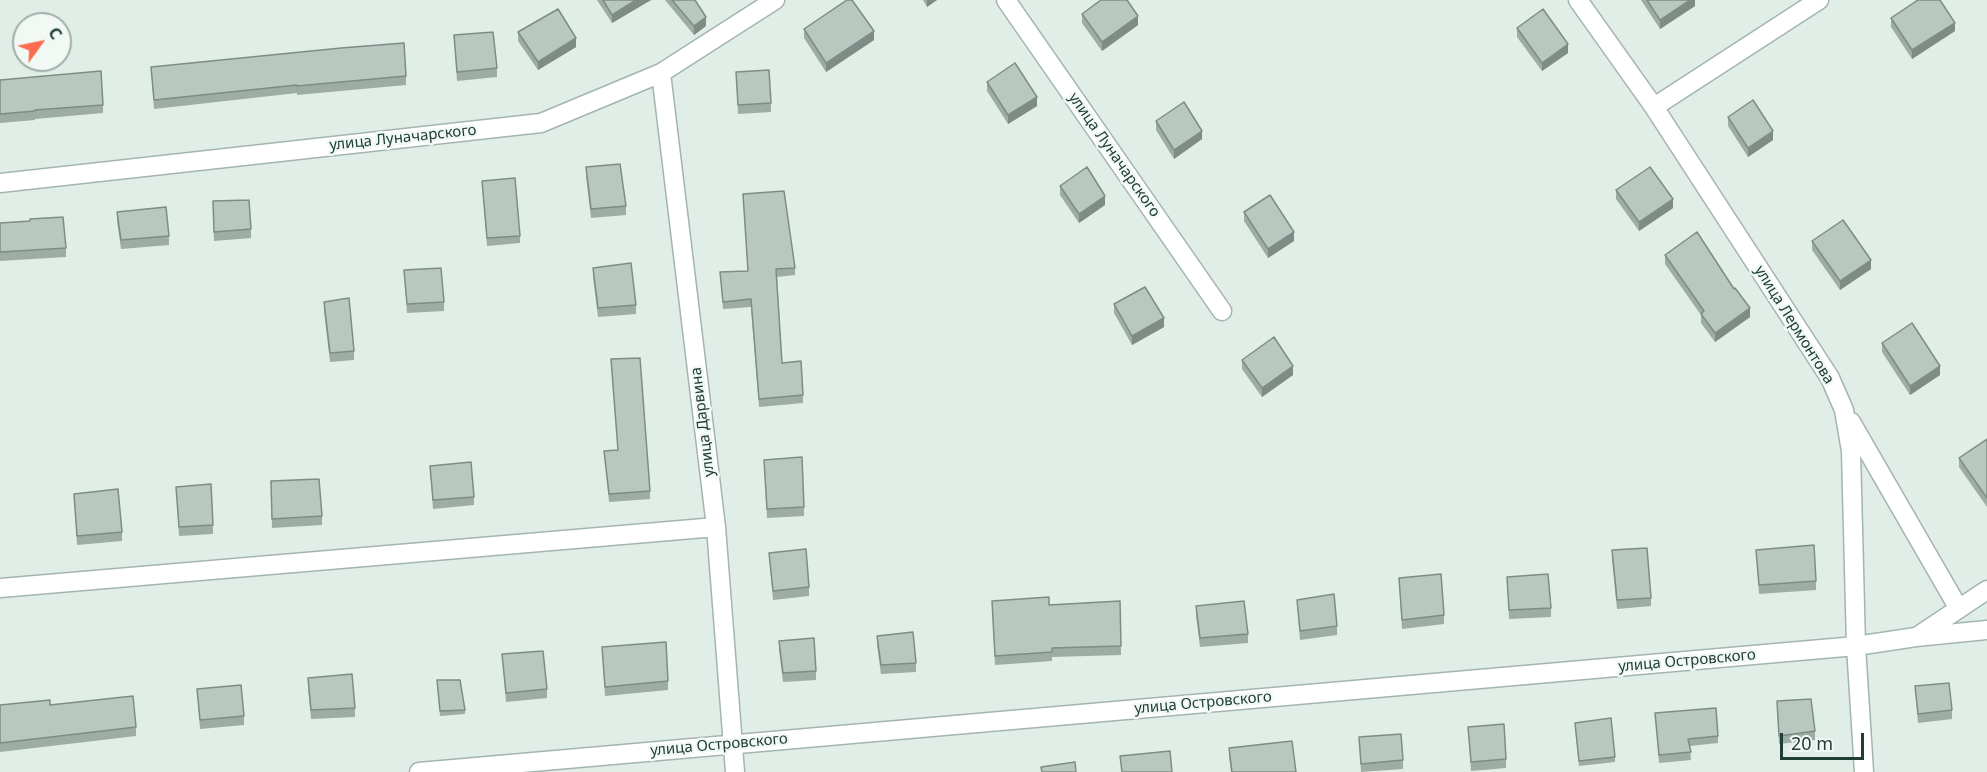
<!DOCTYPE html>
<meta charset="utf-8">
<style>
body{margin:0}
#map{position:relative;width:1987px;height:772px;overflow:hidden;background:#e1ede7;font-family:"Noto Sans",sans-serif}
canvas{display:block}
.north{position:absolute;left:12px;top:12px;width:60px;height:60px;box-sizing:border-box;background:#f2f9f5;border:2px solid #9eafa8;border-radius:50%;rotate:57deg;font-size:16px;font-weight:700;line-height:24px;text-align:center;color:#203f34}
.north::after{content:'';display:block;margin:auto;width:21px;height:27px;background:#fb6d50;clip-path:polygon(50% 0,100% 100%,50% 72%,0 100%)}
.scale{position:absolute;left:1780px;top:733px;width:84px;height:27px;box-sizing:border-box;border:3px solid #203f34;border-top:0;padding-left:8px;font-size:18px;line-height:21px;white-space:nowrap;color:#203f34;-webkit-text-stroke:4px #f2f9f5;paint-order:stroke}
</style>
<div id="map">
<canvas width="1987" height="772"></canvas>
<div class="north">С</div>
<div class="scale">20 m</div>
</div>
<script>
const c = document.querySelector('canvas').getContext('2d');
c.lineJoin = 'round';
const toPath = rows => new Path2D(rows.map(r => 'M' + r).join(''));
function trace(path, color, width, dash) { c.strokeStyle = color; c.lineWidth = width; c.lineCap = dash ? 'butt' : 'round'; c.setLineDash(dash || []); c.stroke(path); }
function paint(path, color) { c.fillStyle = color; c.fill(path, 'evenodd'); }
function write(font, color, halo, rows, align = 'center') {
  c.font = font + ' "Noto Sans",sans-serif'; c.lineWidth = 5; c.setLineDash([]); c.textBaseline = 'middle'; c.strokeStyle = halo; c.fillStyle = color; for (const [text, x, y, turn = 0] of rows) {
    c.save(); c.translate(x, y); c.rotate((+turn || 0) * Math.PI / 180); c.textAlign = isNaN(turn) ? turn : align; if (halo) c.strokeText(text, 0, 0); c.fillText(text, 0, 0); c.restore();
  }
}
const street = toPath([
 [1006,0,1222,311],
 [1578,0,1654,107,1830,378,1844,410,1851,451,1856,646,1864,772],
 [661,73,716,527,735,772],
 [1654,107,1819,0],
 [0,183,541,123,661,73,775,0],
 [1851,422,1959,609],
 [0,588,716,527],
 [1918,636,1987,590],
 [419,772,1856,646,1916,637,1987,630]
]);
trace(street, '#a3b5ae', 21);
trace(street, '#fff', 18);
paint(toPath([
 [597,0,651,0,612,23],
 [665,0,695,0,706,26,694,35],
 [923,0,937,0,927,7],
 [1641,0,1695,0,1695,6,1660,29],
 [1082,14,1138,25,1102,51,1082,23],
 [1891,18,1955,31,1912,59,1891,27],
 [1517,28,1568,53,1542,71,1517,37],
 [804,29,874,40,826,72,804,38],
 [518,32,576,47,538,70,518,41],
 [454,35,497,68,497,77,457,81],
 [151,67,406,76,406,85,297,95,297,93,154,109],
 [736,72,771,103,771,112,738,114],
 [0,80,103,105,103,113,35,119,35,120,0,123],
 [987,82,1037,106,1008,124,987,91],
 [1728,117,1773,140,1748,157,1728,126],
 [1156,121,1202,139,1174,159,1156,130],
 [586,167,626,206,626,215,591,218,586,176],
 [482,181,520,236,520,243,487,246],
 [1060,186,1105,205,1079,223,1060,195],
 [1616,190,1673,208,1639,231,1616,199],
 [743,194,795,268,795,275,777,277,782,363,803,395,803,403,759,407,751,307,723,309,720,272,748,271],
 [213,201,251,229,251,238,214,241],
 [117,212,169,236,169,245,121,249,117,221],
 [1244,212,1294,241,1268,258,1244,221],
 [0,223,66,248,66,257,0,261],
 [1812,241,1871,269,1840,290,1812,250],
 [1665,255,1734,289,1750,317,1715,342,1701,323,1701,315,1665,264],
 [593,268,636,305,636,314,598,317,593,277],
 [404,270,444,302,444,311,407,313],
 [324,302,354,351,354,360,330,362,324,311],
 [1114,304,1164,327,1132,345,1114,313],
 [1882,343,1940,375,1910,395,1882,352],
 [611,359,650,491,650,499,609,502,604,451,618,450],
 [1242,360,1293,375,1262,397,1242,369],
 [1987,439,1987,507,1959,467,1959,458],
 [764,460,804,507,804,516,767,518],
 [430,466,474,497,474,505,433,509],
 [271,481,322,516,322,525,272,528],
 [176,487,213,525,213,534,179,536],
 [74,494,122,532,122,541,77,545],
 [1612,550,1651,598,1651,606,1617,609,1612,559],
 [1756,550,1816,581,1816,590,1759,594],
 [769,553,809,587,809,596,773,600],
 [1507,577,1551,608,1551,617,1509,619],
 [1399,578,1444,615,1444,624,1402,629],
 [1297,600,1337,626,1337,635,1300,640],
 [992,601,1049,605,1120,601,1121,655,1052,657,1052,661,995,665],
 [1196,606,1248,634,1248,643,1200,647,1196,615],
 [877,636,916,663,916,672,881,674,877,645],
 [779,641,816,671,816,680,783,682,779,650],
 [602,647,668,681,668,690,605,696],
 [502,654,547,689,547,698,506,702],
 [308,678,355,708,355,717,311,719,308,687],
 [437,680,465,710,465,714,440,716],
 [1915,686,1952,710,1952,719,1918,723],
 [197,689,244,716,244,725,200,729],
 [1777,701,1815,731,1815,740,1779,744],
 [0,705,50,705,136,727,136,736,0,752],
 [1655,713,1718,736,1718,743,1690,746,1691,760,1659,763],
 [1468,727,1506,759,1506,768,1471,771],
 [1575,727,1615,757,1615,762,1579,766],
 [1359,737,1403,760,1403,769,1361,772],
 [1229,748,1296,772,1231,772,1229,757]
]), '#9daca4');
paint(toPath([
 [636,0,651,0,612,23,612,15],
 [927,0,937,0,927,7],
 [1690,0,1695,0,1695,6,1660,29,1660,20],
 [1138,16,1138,25,1102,51,1102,42],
 [706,17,706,26,694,35,694,26],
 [1955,23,1955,31,1912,59,1912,50],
 [874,31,874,40,826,72,826,63],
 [576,38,576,47,538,70,538,62],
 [1568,44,1568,53,1542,71,1542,63],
 [1037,97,1037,106,1008,124,1008,115],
 [1202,131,1202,139,1174,159,1174,150],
 [1773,131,1773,140,1748,157,1748,148],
 [1105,196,1105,205,1079,223,1079,214],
 [1673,199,1673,208,1639,231,1639,222],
 [1294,232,1294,241,1268,258,1268,249],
 [1871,260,1871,269,1840,290,1840,281],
 [1750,308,1750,317,1715,342,1715,333],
 [1164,318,1164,327,1132,345,1132,336],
 [1293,366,1293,375,1262,397,1262,388],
 [1940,366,1940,375,1910,395,1910,386]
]), '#7f8c86');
const building = toPath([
 [603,0,636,0,612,15,603,0],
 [672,0,695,0,706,17,694,26,672,0],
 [847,0,852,0,874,31,826,63,804,29,847,0],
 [1101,0,1127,0,1138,16,1102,42,1082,14,1101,0],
 [1647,0,1690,0,1660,20,1647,0],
 [1918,0,1940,0,1955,23,1912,50,1891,18,1918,0],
 [558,9,576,38,538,62,518,32,558,9],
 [1543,9,1568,44,1542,63,1517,28,1543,9],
 [493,32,497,68,457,72,454,35,493,32],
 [404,43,406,76,297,86,297,85,154,100,151,67,341,48,404,43],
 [1015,63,1037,97,1008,115,987,82,1015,63],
 [769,70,771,103,738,105,736,72,769,70],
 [101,71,103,105,35,110,35,111,0,114,0,80,101,71],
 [1753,100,1773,131,1748,148,1728,117,1753,100],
 [1184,102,1202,131,1174,150,1156,121,1184,102],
 [620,164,626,206,591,209,586,167,620,164],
 [1087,167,1105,196,1079,214,1060,186,1087,167],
 [1650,167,1673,199,1639,222,1616,190,1650,167],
 [515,178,520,236,487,238,482,181,515,178],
 [784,191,795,268,776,269,782,363,801,361,803,395,759,399,751,299,723,302,720,272,748,271,743,194,784,191],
 [1270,195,1294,232,1268,249,1244,212,1270,195],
 [249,200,251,229,214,232,213,201,249,200],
 [166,207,169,236,121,240,117,212,166,207],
 [63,217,66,248,0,252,0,223,30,221,30,219,63,217],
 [1843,220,1871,260,1840,281,1812,241,1843,220],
 [1697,232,1734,289,1735,288,1750,308,1715,333,1701,314,1704,311,1665,255,1697,232],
 [631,263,636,305,598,308,593,268,631,263],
 [441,268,444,302,407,304,404,270,441,268],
 [1145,287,1164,318,1132,336,1114,304,1145,287],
 [349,298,354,351,330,353,324,302,349,298],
 [1912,323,1940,366,1910,386,1882,343,1912,323],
 [1274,337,1293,366,1262,388,1242,360,1274,337],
 [640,358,650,491,609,494,604,451,618,450,611,359,640,358],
 [1987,439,1987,498,1959,458,1987,439],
 [802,457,804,507,767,509,764,460,802,457],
 [471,462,474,497,433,500,430,466,471,462],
 [319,479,322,516,272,519,271,481,319,479],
 [211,484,213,525,179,527,176,487,211,484],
 [118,489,122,532,77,536,74,494,118,489],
 [1814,545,1816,581,1759,585,1756,550,1814,545],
 [1647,548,1651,598,1617,600,1612,550,1647,548],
 [806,549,809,587,773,591,769,553,806,549],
 [1441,574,1444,615,1402,620,1399,578,1441,574],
 [1548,574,1551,608,1509,610,1507,577,1548,574],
 [1334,594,1337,626,1300,631,1297,600,1334,594],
 [1049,597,1049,605,1120,601,1121,646,1052,648,1052,652,995,656,992,601,1049,597],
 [1244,601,1248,634,1200,638,1196,606,1244,601],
 [913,632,916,663,881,665,877,636,913,632],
 [814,638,816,671,783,673,779,641,814,638],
 [666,642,668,681,605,687,602,647,666,642],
 [543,651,547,689,506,693,502,654,543,651],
 [352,674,355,708,311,710,308,678,352,674],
 [437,680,460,680,465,710,440,711,437,680],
 [1949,683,1952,710,1918,714,1915,686,1949,683],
 [241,685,244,716,200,720,197,689,241,685],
 [133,696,136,727,0,743,0,705,50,700,50,705,133,696],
 [1811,699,1815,731,1779,736,1777,701,1811,699],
 [1716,708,1718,736,1688,739,1691,752,1659,755,1655,713,1716,708],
 [1611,718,1615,757,1579,761,1575,723,1611,718],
 [1504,724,1506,759,1471,762,1468,727,1504,724],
 [1401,734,1403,760,1361,764,1359,737,1401,734],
 [1292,741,1296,772,1232,772,1229,748,1292,741],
 [1170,751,1172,772,1122,772,1120,756,1170,751],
 [1075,762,1076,772,1042,772,1041,767,1075,762]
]);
paint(building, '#b6c8bf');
trace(building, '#7f8c86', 1.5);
write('15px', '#203f34', '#f2f9f5', [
 ["улица Луначарского",403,138,-6],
 ["улица Луначарского",1114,155,55],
 ["улица Лермонтова",1794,325,58],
 ["улица Дарвина",703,422,-97],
 ["улица Островского",1687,661,-5],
 ["улица Островского",1203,703,-5],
 ["улица Островского",719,745,-5]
]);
</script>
